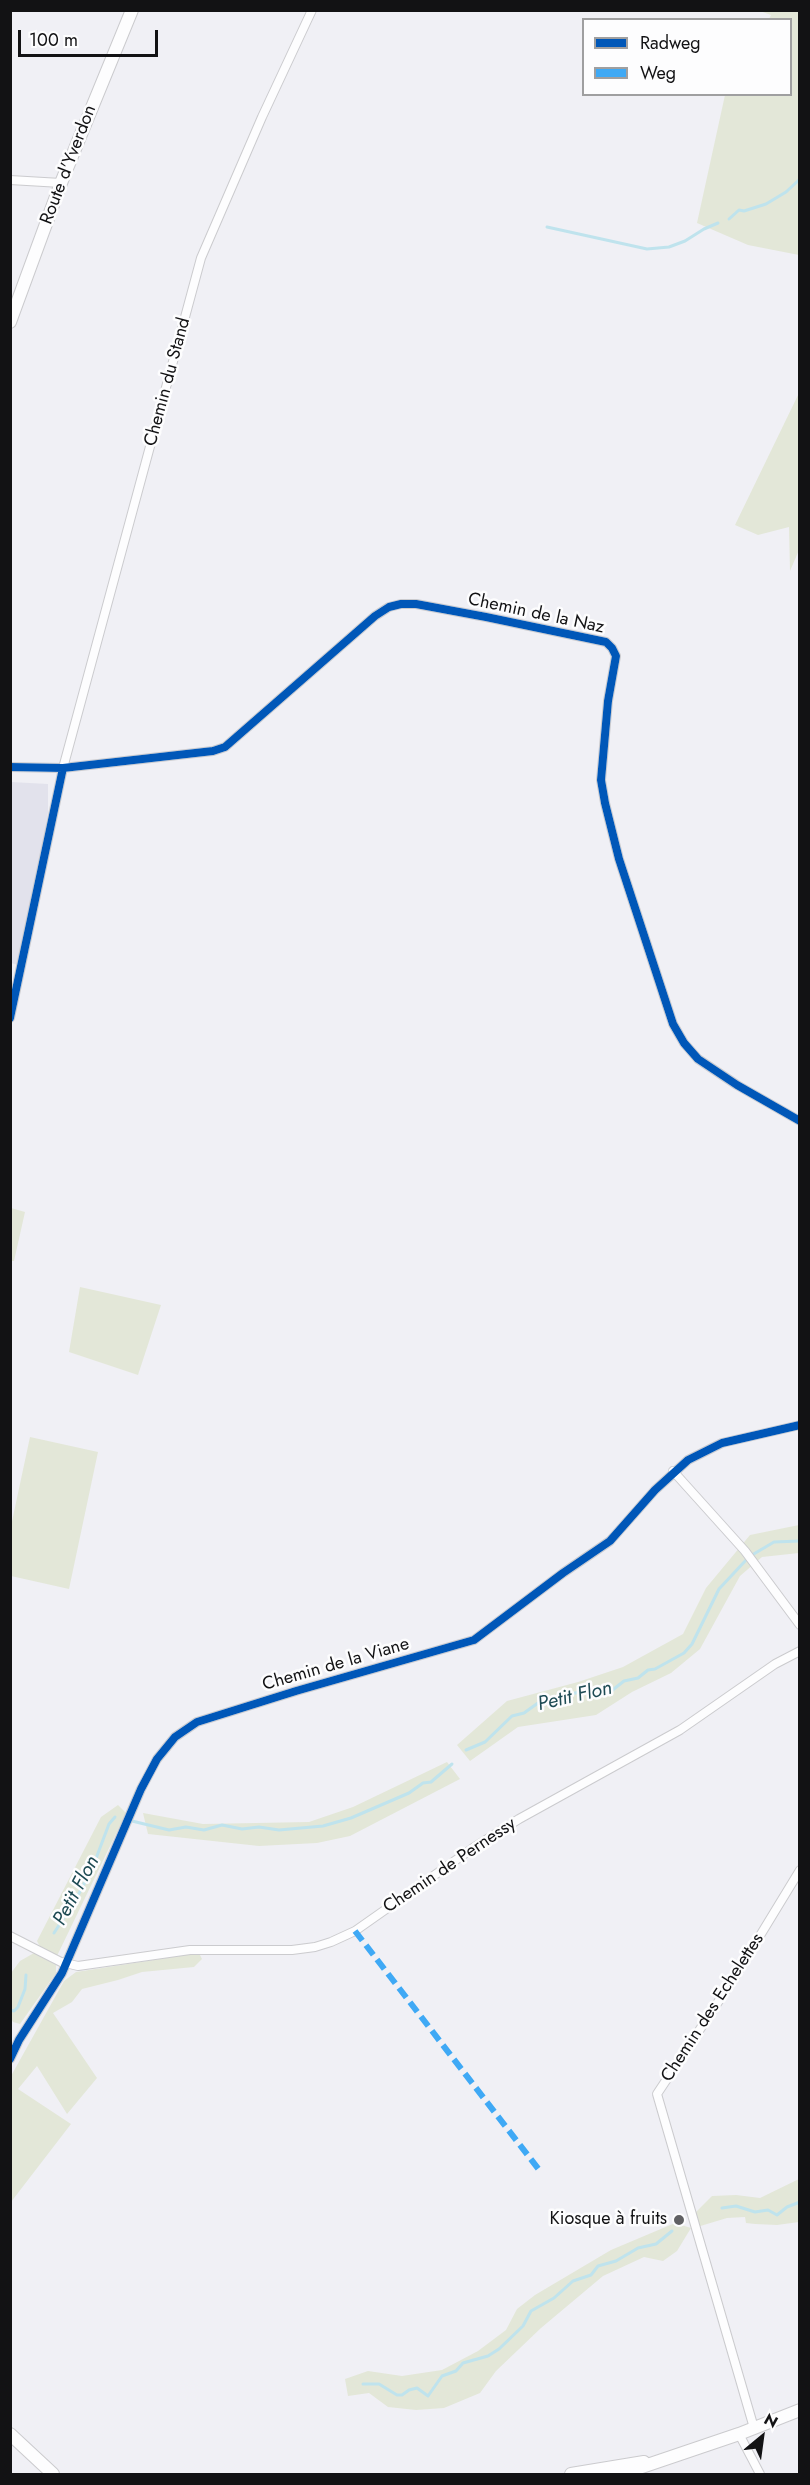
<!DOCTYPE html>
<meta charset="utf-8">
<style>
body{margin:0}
#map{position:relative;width:810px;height:2485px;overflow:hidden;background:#f0f0f5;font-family:Jost,sans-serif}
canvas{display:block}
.frame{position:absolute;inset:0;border:12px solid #121214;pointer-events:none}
.legend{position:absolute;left:582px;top:18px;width:210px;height:78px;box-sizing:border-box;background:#fdfdfe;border:2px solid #9f9fa0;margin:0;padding:8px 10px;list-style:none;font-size:18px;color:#121214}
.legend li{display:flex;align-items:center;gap:12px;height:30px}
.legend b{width:30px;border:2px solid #9f9fa0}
.north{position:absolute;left:732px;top:2407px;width:60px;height:60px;-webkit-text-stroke:4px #fdfdfe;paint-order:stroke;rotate:29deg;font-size:16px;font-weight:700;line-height:24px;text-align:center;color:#121214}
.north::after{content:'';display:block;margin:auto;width:21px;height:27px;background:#121214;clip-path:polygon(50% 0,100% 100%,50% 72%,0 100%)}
.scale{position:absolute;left:18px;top:30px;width:140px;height:27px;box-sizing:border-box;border:3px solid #121214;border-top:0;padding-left:8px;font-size:18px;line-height:21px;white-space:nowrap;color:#121214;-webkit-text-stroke:4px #fdfdfe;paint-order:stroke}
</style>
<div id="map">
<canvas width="810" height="2485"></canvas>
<div class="frame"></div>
<ul class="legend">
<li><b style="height:8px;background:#0057b8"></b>Radweg</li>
<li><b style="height:8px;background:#3fa9f5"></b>Weg</li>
</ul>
<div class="north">N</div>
<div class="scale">100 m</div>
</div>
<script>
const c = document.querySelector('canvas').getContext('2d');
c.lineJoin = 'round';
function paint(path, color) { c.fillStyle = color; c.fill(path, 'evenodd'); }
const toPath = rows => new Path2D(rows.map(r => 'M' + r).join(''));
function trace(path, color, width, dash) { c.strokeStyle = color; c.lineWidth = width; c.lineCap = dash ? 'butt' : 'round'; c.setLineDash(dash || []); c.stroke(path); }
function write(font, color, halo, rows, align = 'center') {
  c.font = font + ' Jost,sans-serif'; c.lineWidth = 5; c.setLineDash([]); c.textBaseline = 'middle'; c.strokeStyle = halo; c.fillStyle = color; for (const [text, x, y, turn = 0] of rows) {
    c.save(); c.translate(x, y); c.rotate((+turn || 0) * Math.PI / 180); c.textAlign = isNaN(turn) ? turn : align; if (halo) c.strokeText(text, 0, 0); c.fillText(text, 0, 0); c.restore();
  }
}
paint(toPath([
 [11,782,48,784,48,812,42,852,18,965,11,963]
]), '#e2e2ec');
paint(toPath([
 [760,11,799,11,799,255,748,245,697,223,725,95,790,94,790,20,769,19,771,15],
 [799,393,799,550,790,571,789,527,758,535,735,525],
 [11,1208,25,1212,14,1261,11,1261],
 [80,1287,161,1305,138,1375,69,1352],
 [30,1437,98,1452,69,1589,11,1576,11,1526],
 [799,1525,799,1553,762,1557,740,1576,700,1649,671,1673,632,1692,596,1715,518,1727,470,1761,457,1745,507,1701,578,1682,623,1667,683,1634,706,1588,750,1535],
 [447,1762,460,1779,350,1836,317,1843,259,1846,148,1834,143,1813,203,1824,309,1822,353,1807],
 [118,1805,126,1813,56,1958,41,1949,37,1941,101,1817],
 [34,1953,56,1965,56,1973,20,2024,13,2022,10,2017,11,1973,20,1961],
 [199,1953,202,1959,194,1967,142,1972,118,1980,82,1989,72,2002,53,2013,97,2078,67,2114,37,2066,18,2089,71,2124,11,2202,11,2076,64,1981,76,1972],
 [799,2179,799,2222,777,2225,755,2224,746,2223,745,2217,727,2218,697,2227,693,2215,712,2196,736,2195,760,2198],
 [675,2223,691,2228,677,2251,663,2261,644,2257,603,2276,541,2328,496,2371,480,2393,444,2408,416,2410,388,2407,369,2393,348,2396,345,2379,368,2371,402,2376,442,2370,478,2351,506,2330,517,2309,535,2295,611,2250]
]), '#e3e7d8');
trace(toPath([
 [729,219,739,210,744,211,766,204,786,192,800,179],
 [547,227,647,249,669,247,685,241,704,229,718,223],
 [752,1555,774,1542,800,1541],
 [466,1750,485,1742,512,1716,524,1713,538,1703,579,1692,594,1695,610,1692,624,1681,638,1678,648,1670,655,1669,684,1653,692,1644,719,1589,747,1559],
 [132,1821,169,1830,186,1827,204,1830,222,1825,242,1829,259,1827,279,1830,323,1826,351,1818,409,1793,423,1783,431,1782,452,1764],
 [54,1933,76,1899,92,1869,109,1824,115,1817],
 [10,2010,14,2011,18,2007,25,1989,26,1975],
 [722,2208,736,2206,755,2212,768,2210,777,2215,787,2207,800,2202],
 [363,2384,379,2384,397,2395,402,2395,409,2390,417,2388,428,2396,442,2376,456,2371,463,2363,488,2356,499,2349,523,2326,531,2311,554,2298,573,2281,591,2275,598,2266,616,2261,638,2248,656,2244,672,2231]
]), '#bfe3ed', 3);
const minor = toPath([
 [10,180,61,183],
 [10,767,63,768,213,751,225,747,375,616,389,607,401,604,416,604,486,617,606,642,612,648,616,656,608,701,601,780,605,803,619,859,673,1024,684,1043,698,1059,737,1085,800,1121],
 [10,1018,63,768,201,258,262,117,312,10],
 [673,1471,745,1551,800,1625],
 [10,1936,61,1962,78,1966,190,1950,292,1950,315,1947,331,1942,355,1931,473,1848,519,1819,680,1730,775,1664,800,1651],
 [10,2059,19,2040,62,1973,141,1789,157,1759,175,1737,197,1722,296,1691,474,1640,563,1573,610,1541,655,1490,688,1460,722,1443,800,1425],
 [754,2428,657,2094,736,1975,800,1870],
 [739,2434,760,2474]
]);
const secondary = toPath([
 [10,322,61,183,132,10],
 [10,2434,53,2474],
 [571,2474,644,2462],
 [621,2474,739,2434,800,2410]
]);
trace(minor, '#cbcbce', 10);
trace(secondary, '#cbcbce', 14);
trace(minor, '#fdfdfe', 8);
trace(secondary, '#fdfdfe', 12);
trace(toPath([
 [355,1931,540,2171]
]), '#3fa9f5', 6, [12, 6]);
trace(toPath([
 [10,767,63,768,213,751,225,747,375,616,389,607,401,604,416,604,486,617,606,642,612,648,616,656,608,701,601,780,605,803,619,859,673,1024,684,1043,698,1059,737,1085,800,1121],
 [10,1018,63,768],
 [10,2059,19,2040,62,1973,141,1789,157,1759,175,1737,197,1722,296,1691,474,1640,563,1573,610,1541,655,1490,688,1460,722,1443,800,1425]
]), '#0057b8', 8);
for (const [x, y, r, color] of [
 [679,2220,6,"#606063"]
]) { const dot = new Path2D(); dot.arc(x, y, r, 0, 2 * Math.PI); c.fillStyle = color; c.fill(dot); trace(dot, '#fdfdfe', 2); }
write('18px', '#121214', '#fdfdfe', [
 ["Route d'Yverdon",69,165,-69],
 ["Chemin du Stand",168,382,-75],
 ["Chemin de la Naz",536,614,12],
 ["Chemin de la Viane",336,1665,-16],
 ["Chemin de Pernessy",450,1866,-34],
 ["Chemin des Echelettes",713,2008,-57]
]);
write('18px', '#121214', '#fdfdfe', [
 ["Kiosque à fruits",667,2220]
], 'right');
write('italic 20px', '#1d4a53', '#fdfdfe', [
 ["Petit Flon",575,1697,-13],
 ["Petit Flon",77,1891,-62]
]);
</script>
